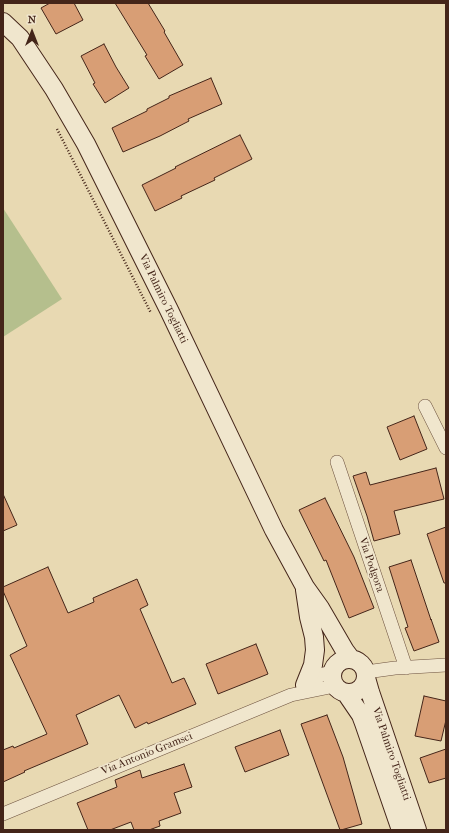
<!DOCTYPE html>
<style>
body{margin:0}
#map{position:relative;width:449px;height:833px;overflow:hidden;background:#e8d9b2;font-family:"IM FELL French Canon",serif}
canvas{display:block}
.frame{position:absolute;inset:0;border:4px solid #442519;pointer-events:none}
.north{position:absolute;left:12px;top:12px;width:40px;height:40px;-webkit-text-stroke:3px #f0e6cd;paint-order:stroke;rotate:0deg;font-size:11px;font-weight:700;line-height:16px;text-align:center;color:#442519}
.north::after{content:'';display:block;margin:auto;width:14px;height:18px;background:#442519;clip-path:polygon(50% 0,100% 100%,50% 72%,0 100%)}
</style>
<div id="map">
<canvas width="449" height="833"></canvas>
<div class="frame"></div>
<div class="north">N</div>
</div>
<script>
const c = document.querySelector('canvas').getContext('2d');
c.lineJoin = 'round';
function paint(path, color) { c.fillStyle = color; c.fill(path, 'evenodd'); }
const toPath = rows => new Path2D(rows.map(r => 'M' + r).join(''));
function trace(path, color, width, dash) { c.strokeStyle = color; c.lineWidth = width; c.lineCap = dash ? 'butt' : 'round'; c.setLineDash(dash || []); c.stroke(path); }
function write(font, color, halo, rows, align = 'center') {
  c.font = font + ' "IM FELL French Canon",serif'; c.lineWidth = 3.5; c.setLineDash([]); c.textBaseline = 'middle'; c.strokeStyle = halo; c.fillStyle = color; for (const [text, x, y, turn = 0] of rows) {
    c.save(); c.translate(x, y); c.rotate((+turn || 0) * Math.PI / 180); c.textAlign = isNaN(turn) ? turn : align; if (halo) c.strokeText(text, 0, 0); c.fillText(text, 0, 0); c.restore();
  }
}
paint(toPath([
 [3,208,62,299,3,337]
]), '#b5bf8d');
const building = toPath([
 [50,3,74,3,83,20,56,34,41,8,50,3],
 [115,3,148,3,165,31,164,32,183,65,159,79,145,56,147,55,115,3],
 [104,44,116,67,129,88,105,103,93,84,95,83,81,56,104,44],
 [211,78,222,104,188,119,189,121,160,136,123,152,112,128,147,111,147,109,169,98,169,96,211,78],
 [240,135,252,159,214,178,215,180,181,196,182,198,155,211,142,185,176,168,175,167,240,135],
 [414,416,427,449,400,460,387,427,414,416],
 [436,468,444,499,394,511,400,534,374,541,367,516,353,476,366,472,370,485,436,468],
 [3,494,17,525,3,531,3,494],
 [325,498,354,557,374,608,349,618,326,560,324,561,299,510,325,498],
 [446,527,446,583,444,583,427,534,446,527],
 [411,560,431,620,431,619,439,642,414,651,405,628,408,627,389,567,411,560],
 [48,567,68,613,94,602,93,598,137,579,148,605,140,609,172,683,184,678,196,704,148,724,147,722,135,728,119,695,76,715,88,744,24,771,25,772,3,782,3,750,13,746,14,748,47,734,10,655,27,646,3,591,3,587,48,567],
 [256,644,268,674,218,694,206,664,256,644],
 [424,696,446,701,446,720,441,741,415,736,424,696],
 [327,715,343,757,362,824,341,830,340,830,301,724,327,715],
 [280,730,289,755,245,772,235,747,280,730],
 [446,749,446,778,429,783,420,758,446,749],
 [184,764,192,787,174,793,181,813,159,821,160,826,149,830,134,830,131,822,110,830,88,830,77,803,117,787,115,780,140,770,142,778,184,764]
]);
paint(building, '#d89e75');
trace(building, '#442519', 1);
const street = toPath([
 [425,406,446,448],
 [337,462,406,668],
 [366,672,395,668,446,665],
 [304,686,323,674,332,672],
 [3,814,291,695,335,686]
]);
const secondary = toPath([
 [3,22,20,38,54,89,86,144,169,310,274,530,305,587,320,608,345,651,351,659],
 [305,590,309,617,314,637,315,650,313,665,305,685],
 '332 676a17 17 0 1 1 34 0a17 17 0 1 1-34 0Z',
 [366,678,370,692,417,830],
 [346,693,361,715,364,723,401,830]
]);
trace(street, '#6d523f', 14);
trace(secondary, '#442519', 20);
trace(toPath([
 [57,129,151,313]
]), '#442519', 2.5, [1, 2]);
trace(street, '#f0e6cd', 13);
trace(secondary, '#f0e6cd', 18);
write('11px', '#442519', '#f0e6cd', [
 ["Via Palmiro Togliatti",163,299,64],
 ["Via Podgora",371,565,71],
 ["Via Antonio Gramsci",147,754,-22],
 ["Via Palmiro Togliatti",391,754,71]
]);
</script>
